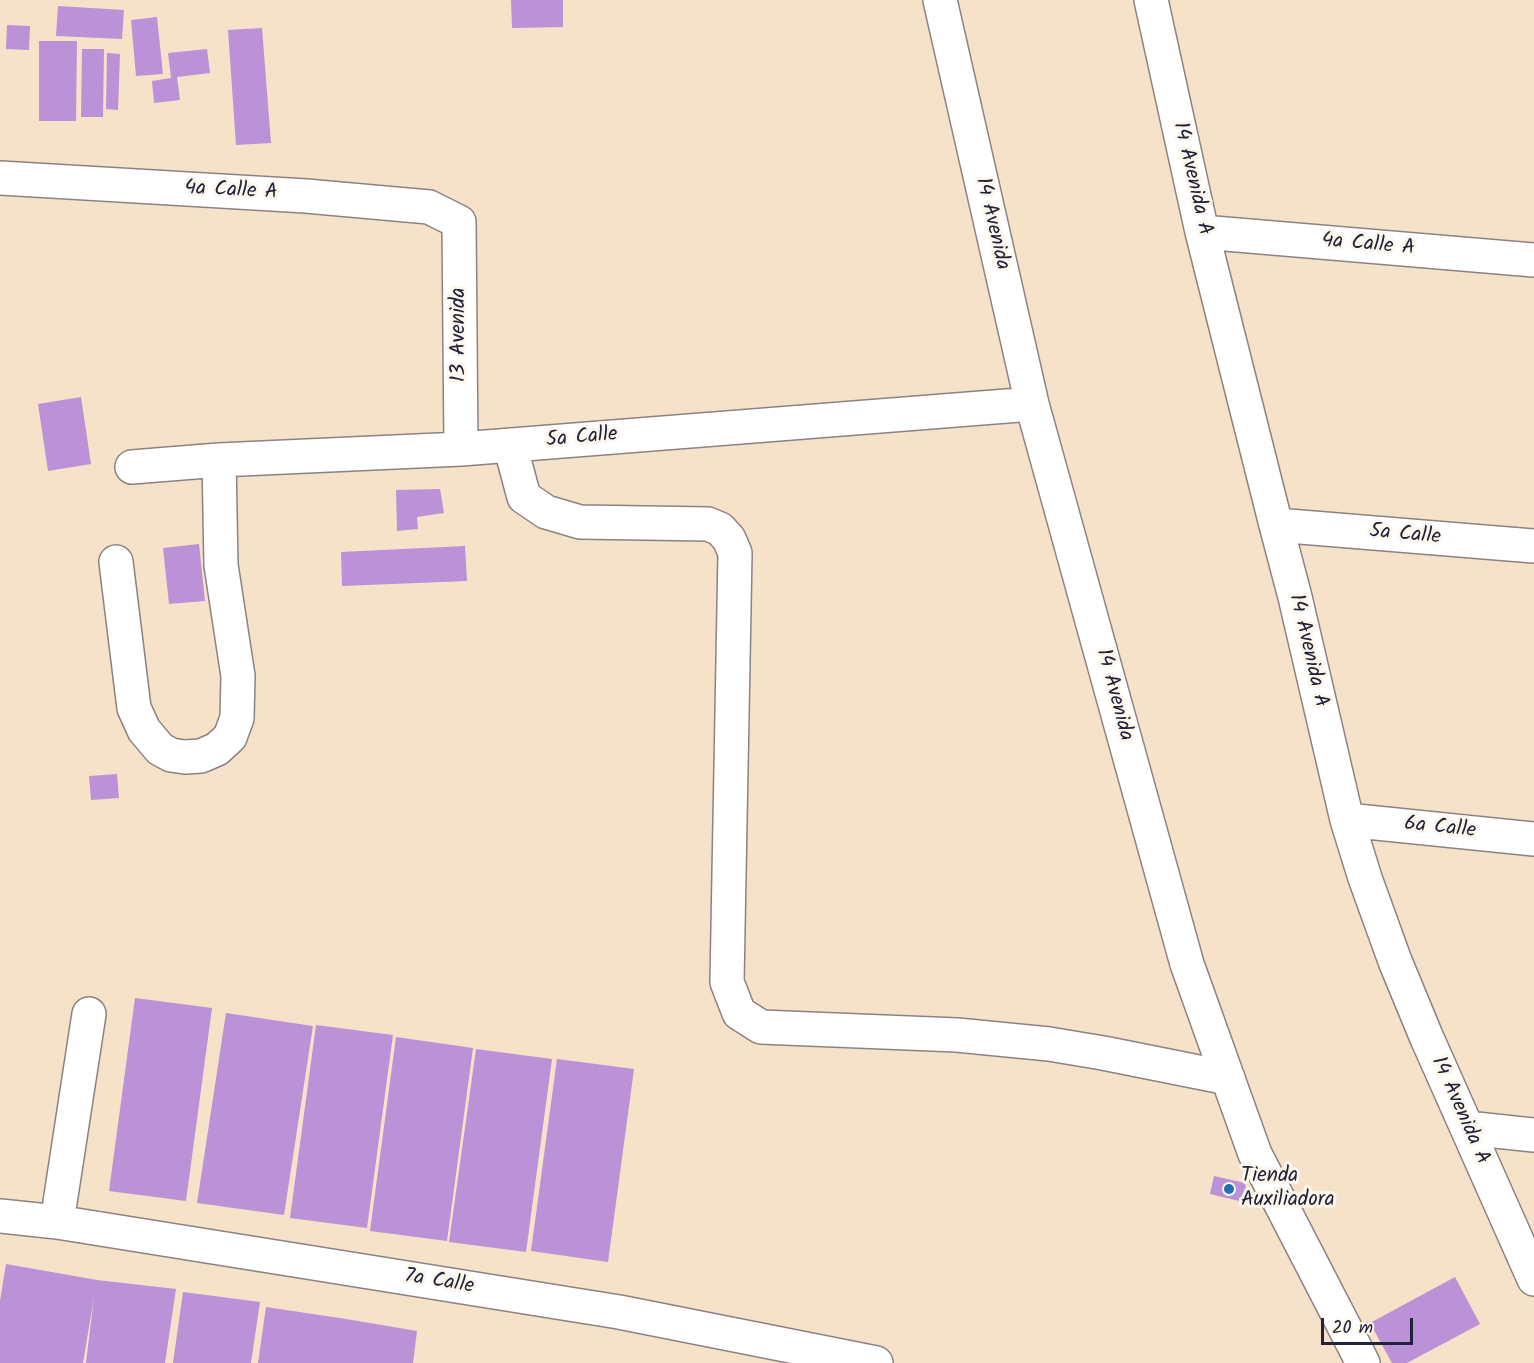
<!DOCTYPE html>
<style>
body{margin:0}
#map{position:relative;width:1534px;height:1363px;overflow:hidden;background:#f5e2c9;font-family:Kalam,sans-serif}
canvas{display:block}
.scale{position:absolute;left:1321px;top:1318px;width:92px;height:27px;box-sizing:border-box;border:3px solid #22223b;border-top:0;padding-left:8px;font-size:18px;line-height:21px;white-space:nowrap;color:#22223b;-webkit-text-stroke:4px #fbf7ec;paint-order:stroke}
</style>
<div id="map">
<canvas width="1534" height="1363"></canvas>
<div class="scale">20 m</div>
</div>
<script>
const c = document.querySelector('canvas').getContext('2d');
c.lineJoin = 'round';
function paint(path, color) { c.fillStyle = color; c.fill(path, 'evenodd'); }
const toPath = rows => new Path2D(rows.map(r => 'M' + r).join(''));
function trace(path, color, width, dash) { c.strokeStyle = color; c.lineWidth = width; c.lineCap = dash ? 'butt' : 'round'; c.setLineDash(dash || []); c.stroke(path); }
function write(font, color, halo, rows, align = 'center') {
  c.font = font + ' Kalam,sans-serif'; c.lineWidth = 6; c.setLineDash([]); c.textBaseline = 'middle'; c.strokeStyle = halo; c.fillStyle = color; for (const [text, x, y, turn = 0] of rows) {
    c.save(); c.translate(x, y); c.rotate((+turn || 0) * Math.PI / 180); c.textAlign = isNaN(turn) ? turn : align; if (halo) c.strokeText(text, 0, 0); c.fillText(text, 0, 0); c.restore();
  }
}
paint(toPath([
 [511,0,563,0,563,27,512,28],
 [58,6,124,10,122,39,56,36],
 [157,17,163,74,136,76,131,20],
 [7,25,30,26,29,50,6,49],
 [262,28,271,143,236,145,228,30],
 [39,41,77,41,76,121,39,121],
 [82,49,104,49,103,117,81,117],
 [207,49,210,73,177,77,180,100,154,103,152,81,171,78,168,53],
 [107,53,120,54,118,110,106,109],
 [81,397,91,464,48,471,38,404],
 [440,489,444,513,417,517,418,529,397,531,396,490],
 [199,544,205,601,169,604,163,548],
 [465,546,467,581,342,586,341,552],
 [117,774,119,798,91,800,89,776],
 [135,998,212,1008,186,1201,109,1191],
 [226,1013,313,1026,284,1215,197,1203],
 [316,1025,393,1035,367,1228,290,1218],
 [396,1037,473,1048,447,1241,370,1231],
 [476,1049,552,1059,526,1252,449,1242],
 [557,1059,634,1069,608,1262,531,1251],
 [1214,1176,1245,1183,1248,1203,1210,1194],
 [6,1264,97,1280,176,1289,165,1363,86,1363,94,1297,83,1363,0,1363,0,1301],
 [1455,1277,1480,1324,1407,1363,1392,1363,1370,1323],
 [183,1292,260,1302,251,1363,173,1363],
 [266,1307,346,1319,417,1331,413,1363,258,1363]
]), '#bb91d7');
const minor = toPath([
 [940,0,1032,404,1187,964,1255,1154,1363,1363],
 [1151,0,1202,232,1276,525,1295,597,1347,820,1365,878,1395,961,1426,1036,1534,1279],
 [0,178,306,196,429,207,459,222,461,449],
 [1202,232,1534,260],
 [510,445,524,497,546,512,580,522,708,524,720,529,729,539,735,553,727,982,739,1013,761,1027,957,1035,1049,1044,1103,1053,1228,1078],
 [132,467,219,460,461,449,1032,404],
 [1276,525,1534,546],
 [116,562,134,708,144,730,160,749,171,755,185,757,201,756,217,749,230,737,237,718,238,676,221,565,219,460],
 [1347,820,1534,839],
 [1467,1128,1534,1135],
 [0,1216,57,1222,619,1312,876,1363],
 [57,1222,89,1014]
]);
trace(minor, '#8c8282', 36);
trace(minor, '#fff', 33);
for (const [x, y, r, color] of [
 [1229,1189,6,"#1f6fb2"]
]) { const dot = new Path2D(); dot.arc(x, y, r, 0, 2 * Math.PI); c.fillStyle = color; c.fill(dot); trace(dot, '#fbf7ec', 2); }
write('21px', '#22223b', '#fbf7ec', [
 ["14 Avenida A",1191,179,77],
 ["4a Calle A",231,192,3],
 ["14 Avenida",991,224,77],
 ["4a Calle A",1368,246,5],
 ["13 Avenida",460,335,-90],
 ["5a Calle",582,439,-5],
 ["5a Calle",1405,536,5],
 ["14 Avenida A",1307,651,77],
 ["14 Avenida",1113,695,75],
 ["6a Calle",1440,829,6],
 ["14 Avenida A",1459,1111,66],
 ["7a Calle",439,1283,9]
]);
write('21px', '#22223b', '#fbf7ec', [
 ["Tienda",1241,1177],
 ["Auxiliadora",1241,1201]
], 'left');
</script>
